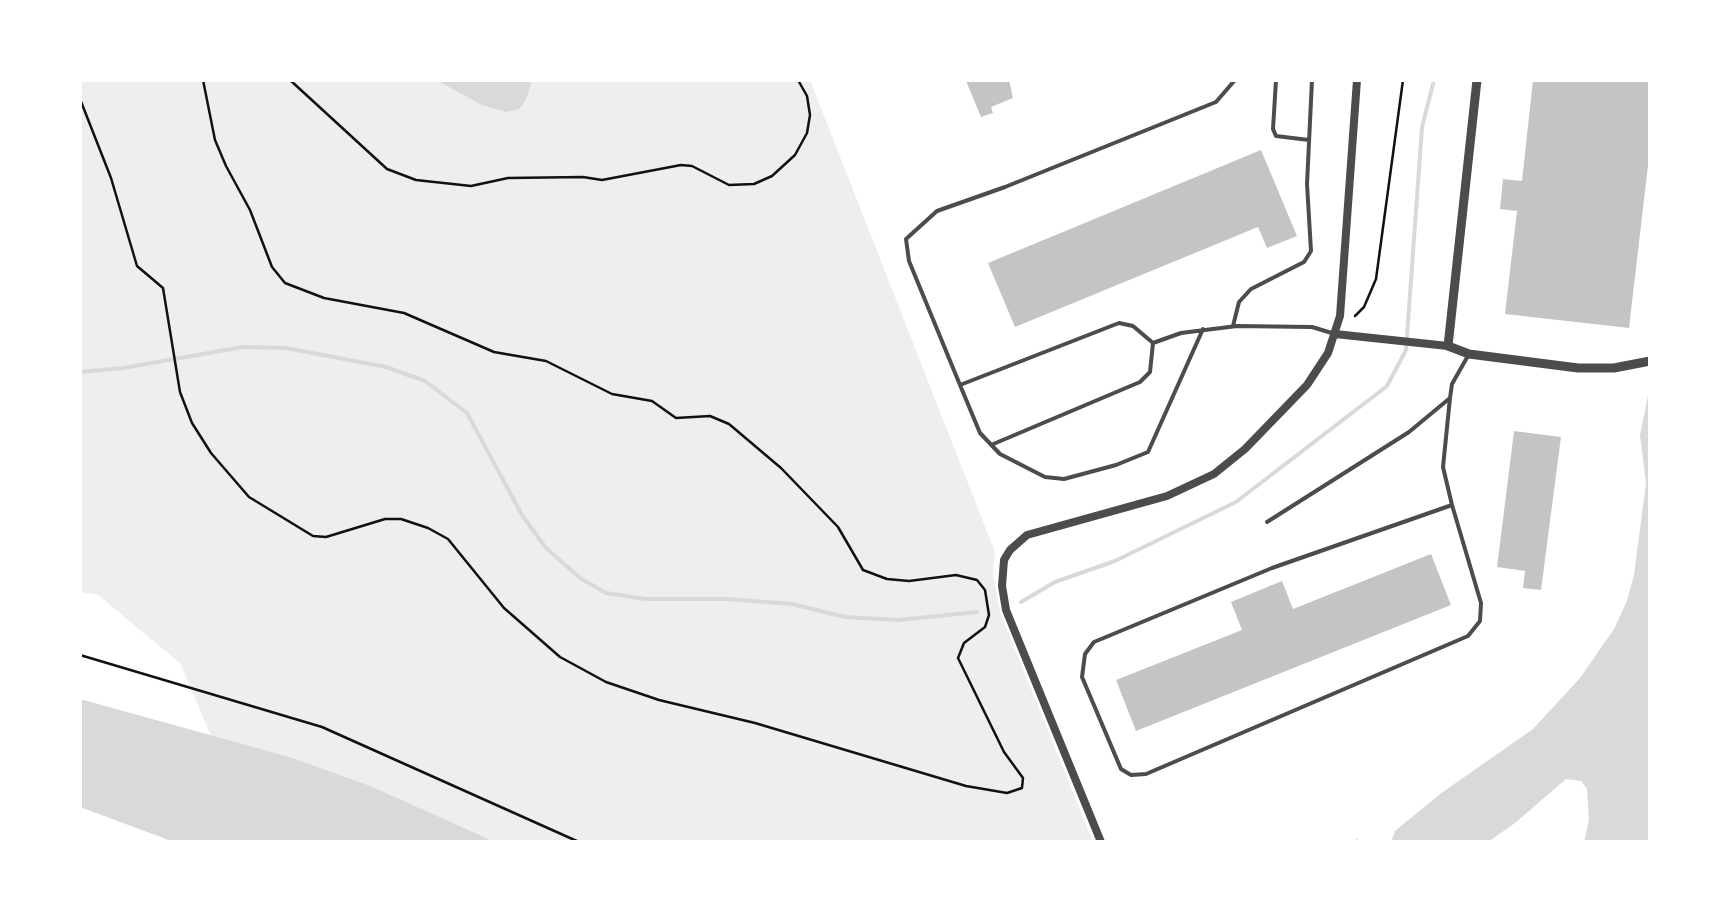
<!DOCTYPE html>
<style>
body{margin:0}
#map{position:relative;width:1730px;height:922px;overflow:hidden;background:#fff;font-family:"Crimson Pro",serif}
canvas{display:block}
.frame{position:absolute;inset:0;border:82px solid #fff;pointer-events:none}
</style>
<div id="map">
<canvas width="1730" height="922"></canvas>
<div class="frame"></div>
</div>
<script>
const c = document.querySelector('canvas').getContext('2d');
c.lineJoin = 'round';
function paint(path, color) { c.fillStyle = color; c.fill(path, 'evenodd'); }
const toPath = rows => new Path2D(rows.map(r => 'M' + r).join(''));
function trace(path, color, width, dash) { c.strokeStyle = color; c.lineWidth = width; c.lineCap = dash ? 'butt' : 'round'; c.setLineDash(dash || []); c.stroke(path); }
paint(toPath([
 [80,80,810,80,995,552,993,574,1000,612,1093,842,495,842,373,787,293,758,211,736,180,663,98,595,80,592]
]), '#eee');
paint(toPath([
 [436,80,532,80,526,100,519,109,506,112,482,105],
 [1650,386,1650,842,1584,842,1589,820,1587,789,1581,781,1566,779,1515,823,1488,842,1391,842,1395,831,1440,794,1533,729,1580,678,1614,629,1627,601,1634,575,1646,483,1640,435],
 [80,699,293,758,373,787,495,842,174,842,80,807]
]), '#d9d9d9');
trace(toPath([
 [80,372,123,368,243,347,286,348,386,367,425,381,467,413,522,515,546,548,580,578,606,593,645,599,728,599,792,604,845,617,898,620,977,612],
 [1021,602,1055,582,1115,561,1236,502,1387,386,1406,350,1422,127,1434,80]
]), '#d9d9d9', 4);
paint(toPath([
 [1009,80,1013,98,991,107,993,113,981,117,966,81],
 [1533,80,1650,80,1650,148,1629,328,1505,314,1517,211,1500,209,1503,179,1522,181],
 [1261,150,1297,236,1267,248,1258,227,1015,327,988,263],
 [1514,431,1561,437,1541,590,1523,588,1525,571,1497,567],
 [1431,554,1451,605,1136,731,1116,680,1242,630,1231,602,1282,581,1293,609]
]), '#c4c4c4');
trace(toPath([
 [290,80,387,169,416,180,471,186,508,178,583,177,602,180,681,165,692,166,729,185,754,184,772,176,795,155,807,133,810,115,807,96,798,80],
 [80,99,111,178,137,266,163,288,180,392,192,423,211,453,249,497,313,536,326,537,385,519,401,519,428,528,448,539,504,608,560,657,606,682,659,700,755,723,966,786,1007,793,1022,788,1023,778,1004,752,958,658,964,643,985,627,989,615,985,590,977,580,956,575,909,581,887,579,863,570,838,527,781,468,729,424,710,416,676,418,652,401,612,394,546,361,494,352,404,313,324,298,285,283,272,267,250,210,226,166,215,140,203,80],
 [1355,316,1364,307,1376,279,1403,80],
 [80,655,322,727,579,842],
 [1354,842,1357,841]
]), '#111', 2.5);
trace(toPath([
 [1235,80,1216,102,1005,187,937,211,906,239,909,261,960,385,1119,323,1133,326,1153,343,1181,333,1237,326,1312,327,1335,334],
 [1276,80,1273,129,1276,136,1309,140],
 [1233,326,1239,302,1251,289,1304,262,1311,251,1307,184,1312,80],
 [960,385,980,433,1000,454,1045,477,1064,479,1116,465,1148,452,1203,329],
 [991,445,1140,382,1150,372,1153,343],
 [1452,505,1481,603,1480,621,1468,636,1146,774,1131,775,1121,769,1082,677,1085,654,1094,642,1272,568,1452,505,1443,467,1450,398,1452,384,1469,354],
 [1267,522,1409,432,1450,398]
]), '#4c4c4c', 4);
trace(toPath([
 [1335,334,1448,346],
 [1101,842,1006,610,1002,586,1004,560,1010,550,1027,535,1167,496,1214,474,1245,449,1307,385,1328,353,1340,316,1357,80]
]), '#4c4c4c', 8);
trace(toPath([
 [1477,80,1448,346,1469,354,1578,368,1614,368,1650,361]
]), '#4c4c4c', 9);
</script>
